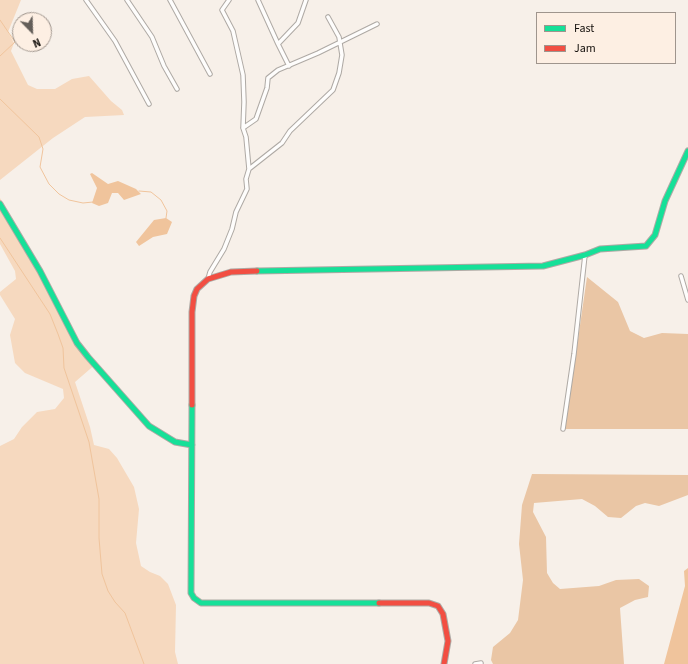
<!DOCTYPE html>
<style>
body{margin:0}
#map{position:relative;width:688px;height:664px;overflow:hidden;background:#f7f0e9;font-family:"Source Sans 3",sans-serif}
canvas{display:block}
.legend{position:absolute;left:536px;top:12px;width:140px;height:52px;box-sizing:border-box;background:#fdefe3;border:1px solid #9f958d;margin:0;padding:5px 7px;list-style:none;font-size:12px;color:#130f0b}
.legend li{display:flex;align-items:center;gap:8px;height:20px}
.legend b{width:20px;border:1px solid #9f958d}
.north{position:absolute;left:12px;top:12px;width:40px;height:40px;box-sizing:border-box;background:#fdefe3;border:1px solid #9f958d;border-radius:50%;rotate:157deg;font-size:11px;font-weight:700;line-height:16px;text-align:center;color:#130f0b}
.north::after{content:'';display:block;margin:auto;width:14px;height:18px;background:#635e59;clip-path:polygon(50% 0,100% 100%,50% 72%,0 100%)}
</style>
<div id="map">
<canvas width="688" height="664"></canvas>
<ul class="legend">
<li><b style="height:5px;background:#16e098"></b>Fast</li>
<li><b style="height:5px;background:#f24e42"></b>Jam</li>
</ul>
<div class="north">N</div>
</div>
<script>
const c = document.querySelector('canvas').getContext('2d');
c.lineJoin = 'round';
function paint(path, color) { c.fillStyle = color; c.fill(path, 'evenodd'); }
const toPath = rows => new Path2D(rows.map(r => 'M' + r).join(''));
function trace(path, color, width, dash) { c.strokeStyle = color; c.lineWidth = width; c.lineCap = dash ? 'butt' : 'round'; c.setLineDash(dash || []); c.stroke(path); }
paint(toPath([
 [0,0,21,0,8,32,14,43,11,51,28,85,37,89,55,89,72,79,89,76,111,101,122,110,124,115,85,117,53,138,0,180],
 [0,198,78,341,97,363,75,382,90,427,94,445,109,449,117,458,134,487,139,509,136,543,141,566,150,572,160,576,168,584,176,605,175,652,178,664,0,664,0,446,14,439,22,427,37,412,55,409,64,398,63,389,25,373,15,363,10,335,15,319,0,295,0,292,16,279,15,271,0,244]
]), '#f6d9bf');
paint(toPath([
 [587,277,618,302,630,331,644,338,662,333,688,334,688,429,565,429],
 [532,474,688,475,688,495,659,506,645,503,636,506,621,518,608,517,595,506,582,499,534,503,533,512,546,537,547,573,553,583,560,589,599,586,616,580,639,579,649,586,648,597,635,600,620,608,624,664,493,664,491,660,493,647,510,633,518,620,523,580,519,544,522,505]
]), '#eac6a5');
paint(toPath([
 [92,173,108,184,118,181,136,189,141,194,124,200,118,193,112,193,108,203,99,206,92,203,97,188,90,174],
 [166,218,172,222,167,234,153,237,139,246,136,242,154,220],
 [688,568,688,664,664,664,685,586,684,571]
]), '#f0c49c');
trace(toPath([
 [0,20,15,42,0,56],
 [0,99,39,137,43,149,40,167,49,184,59,194,69,200,83,203,93,202],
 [139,191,151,192,161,200,167,211,166,218],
 [0,238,50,314,58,334,63,348,64,368,89,442,99,499,99,538,102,574,108,591,115,602,125,613,144,664]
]), '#f0c49c', 1);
const street = toPath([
 [86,0,115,41,149,104],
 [127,0,152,37,164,66,177,89],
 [170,0,210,74],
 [258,0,278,44],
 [289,66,278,44,298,23,306,0],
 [243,128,256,119,267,88,268,78,278,70,318,53,377,24],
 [249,169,282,143,290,131,333,90,339,73,342,55,339,37,328,17],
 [681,276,688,300],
 [208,279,210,272,224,249,232,229,236,212,247,189,246,179,249,169,246,137,243,128,244,102,243,75,233,31,222,10,229,0],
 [563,429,574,354,585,255],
 [475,664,481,663]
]);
const fast = toPath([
 [0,204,40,271,77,343,88,357,149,426,175,442,192,445],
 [257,271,543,266,585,255,600,249,646,246,655,235,665,201,688,151],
 [192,405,191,593,194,598,201,603,379,603]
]);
const jam = toPath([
 [192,405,192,312,194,296,197,289,208,279,231,272,257,271],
 [379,603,429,603,438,606,443,614,448,641,444,664]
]);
trace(street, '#aea9a4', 5.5);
trace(fast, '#aea9a4', 7);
trace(jam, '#aea9a4', 7);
trace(street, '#fefdfc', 3.5);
trace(fast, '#16e098', 5);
trace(jam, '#f24e42', 5);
</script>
